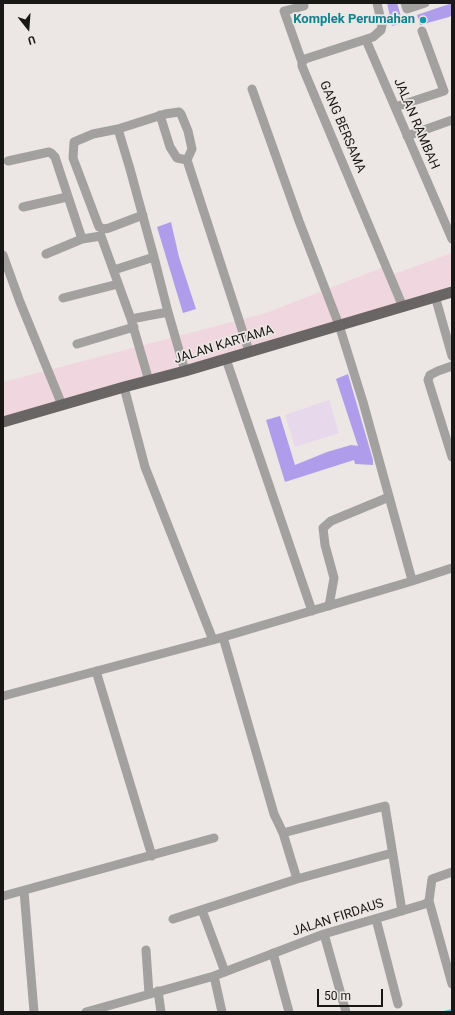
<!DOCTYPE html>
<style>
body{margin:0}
#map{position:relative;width:455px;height:1015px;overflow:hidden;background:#ece7e4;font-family:Roboto,sans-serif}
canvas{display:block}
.frame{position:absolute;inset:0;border:4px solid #191816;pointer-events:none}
.north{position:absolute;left:8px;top:8px;width:40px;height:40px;-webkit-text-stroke:3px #ece7e4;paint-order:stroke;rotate:163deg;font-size:11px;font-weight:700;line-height:16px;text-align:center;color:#191816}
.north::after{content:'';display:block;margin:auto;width:14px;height:18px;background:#191816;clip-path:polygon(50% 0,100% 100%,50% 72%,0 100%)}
.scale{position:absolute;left:317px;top:989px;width:66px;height:18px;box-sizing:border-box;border:2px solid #191816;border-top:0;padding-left:5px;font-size:12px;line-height:14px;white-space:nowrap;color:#191816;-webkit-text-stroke:3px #ece7e4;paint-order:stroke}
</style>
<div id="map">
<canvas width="455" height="1015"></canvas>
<div class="frame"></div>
<div class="north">U</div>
<div class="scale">50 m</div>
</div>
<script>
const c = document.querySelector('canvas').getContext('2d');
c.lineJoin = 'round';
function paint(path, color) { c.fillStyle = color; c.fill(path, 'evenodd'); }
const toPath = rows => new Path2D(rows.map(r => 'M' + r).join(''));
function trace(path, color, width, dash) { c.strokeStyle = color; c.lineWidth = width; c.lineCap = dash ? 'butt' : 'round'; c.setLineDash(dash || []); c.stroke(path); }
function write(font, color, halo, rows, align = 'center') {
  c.font = font + ' Roboto,sans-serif'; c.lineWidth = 3.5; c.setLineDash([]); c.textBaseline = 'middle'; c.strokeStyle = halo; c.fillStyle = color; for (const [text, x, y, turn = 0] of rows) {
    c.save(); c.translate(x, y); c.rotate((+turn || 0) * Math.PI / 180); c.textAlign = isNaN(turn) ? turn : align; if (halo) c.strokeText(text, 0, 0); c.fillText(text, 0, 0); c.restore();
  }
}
paint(toPath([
 [452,253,452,288,3,419,3,382,266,313,381,268,394,274]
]), '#f0d6df');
paint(toPath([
 [329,400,339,433,295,447,285,415]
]), '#e7d8eb');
trace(toPath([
 [445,1012,452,1010]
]), '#5ad4ed', 2.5);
paint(toPath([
 [387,3,397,3,403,23,392,26],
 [452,3,452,15,449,17,420,25,417,15],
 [171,222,179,257,196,309,183,313,157,227],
 [348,374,373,460,373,465,355,464,354,460,285,482,266,420,280,416,295,465,327,452,351,445,358,446,336,379]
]), '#af9ceb');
trace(toPath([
 [377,3,382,25,381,30,373,37,305,59,302,62,302,66,403,307],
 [405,3,407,9,425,3],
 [366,40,452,239],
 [302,62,284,11,304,6,303,3],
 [252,89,299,221,339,325,363,402,412,580],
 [395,107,444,91,422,31],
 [160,115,170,147,177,158,187,160],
 [118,129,165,114,179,112,181,114,188,131,192,149,187,160],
 [407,136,452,120],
 [187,160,249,351],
 [8,161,49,152,51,153,55,157,82,239],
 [23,207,67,197],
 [46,254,82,239,101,236,131,319,149,381],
 [3,255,20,302,62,405],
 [114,270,154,257],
 [435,296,452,356],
 [63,298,118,284],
 [168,312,185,371],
 [131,319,168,312,154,257,130,169,118,129,93,134,74,142,73,158,99,227,104,229,109,228,143,215],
 [77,344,134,327],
 [226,359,312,611],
 [452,366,438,371,430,375,428,380,452,457],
 [124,387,145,467,213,640],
 [329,606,334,578,325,545,323,528,331,521,389,497],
 [223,637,274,814,283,833],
 [96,671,152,856],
 [3,696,213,640,409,582,452,568],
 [392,853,297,879,283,833,385,806,402,911],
 [24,891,34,1012],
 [3,896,214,838],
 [429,901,452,984],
 [202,910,225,972],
 [173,919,297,879],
 [376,919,398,1004],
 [324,934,346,1012],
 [146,950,149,994],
 [273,953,289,1012],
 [214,976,222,1012],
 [158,991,161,1012],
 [86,1012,214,976,324,934,425,904,429,901,432,879,452,872]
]), '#a3a0a0', 9);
trace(toPath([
 [3,422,124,387,185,371,452,292]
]), '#6a6565', 11);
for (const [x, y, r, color] of [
 [423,20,4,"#0f9aa8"]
]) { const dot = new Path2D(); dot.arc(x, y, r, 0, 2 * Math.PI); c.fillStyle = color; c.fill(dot); trace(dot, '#ece7e4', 1.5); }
write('bold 13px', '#0d838f', '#ece7e4', [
 ["Komplek Perumahan",415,20]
], 'right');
write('13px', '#191816', '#ece7e4', [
 ["JALAN RAMBAH",416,124,67],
 ["GANG BERSAMA",342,127,67],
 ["JALAN KARTAMA",224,345,-17],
 ["JALAN FIRDAUS",338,918,-18]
]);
</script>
